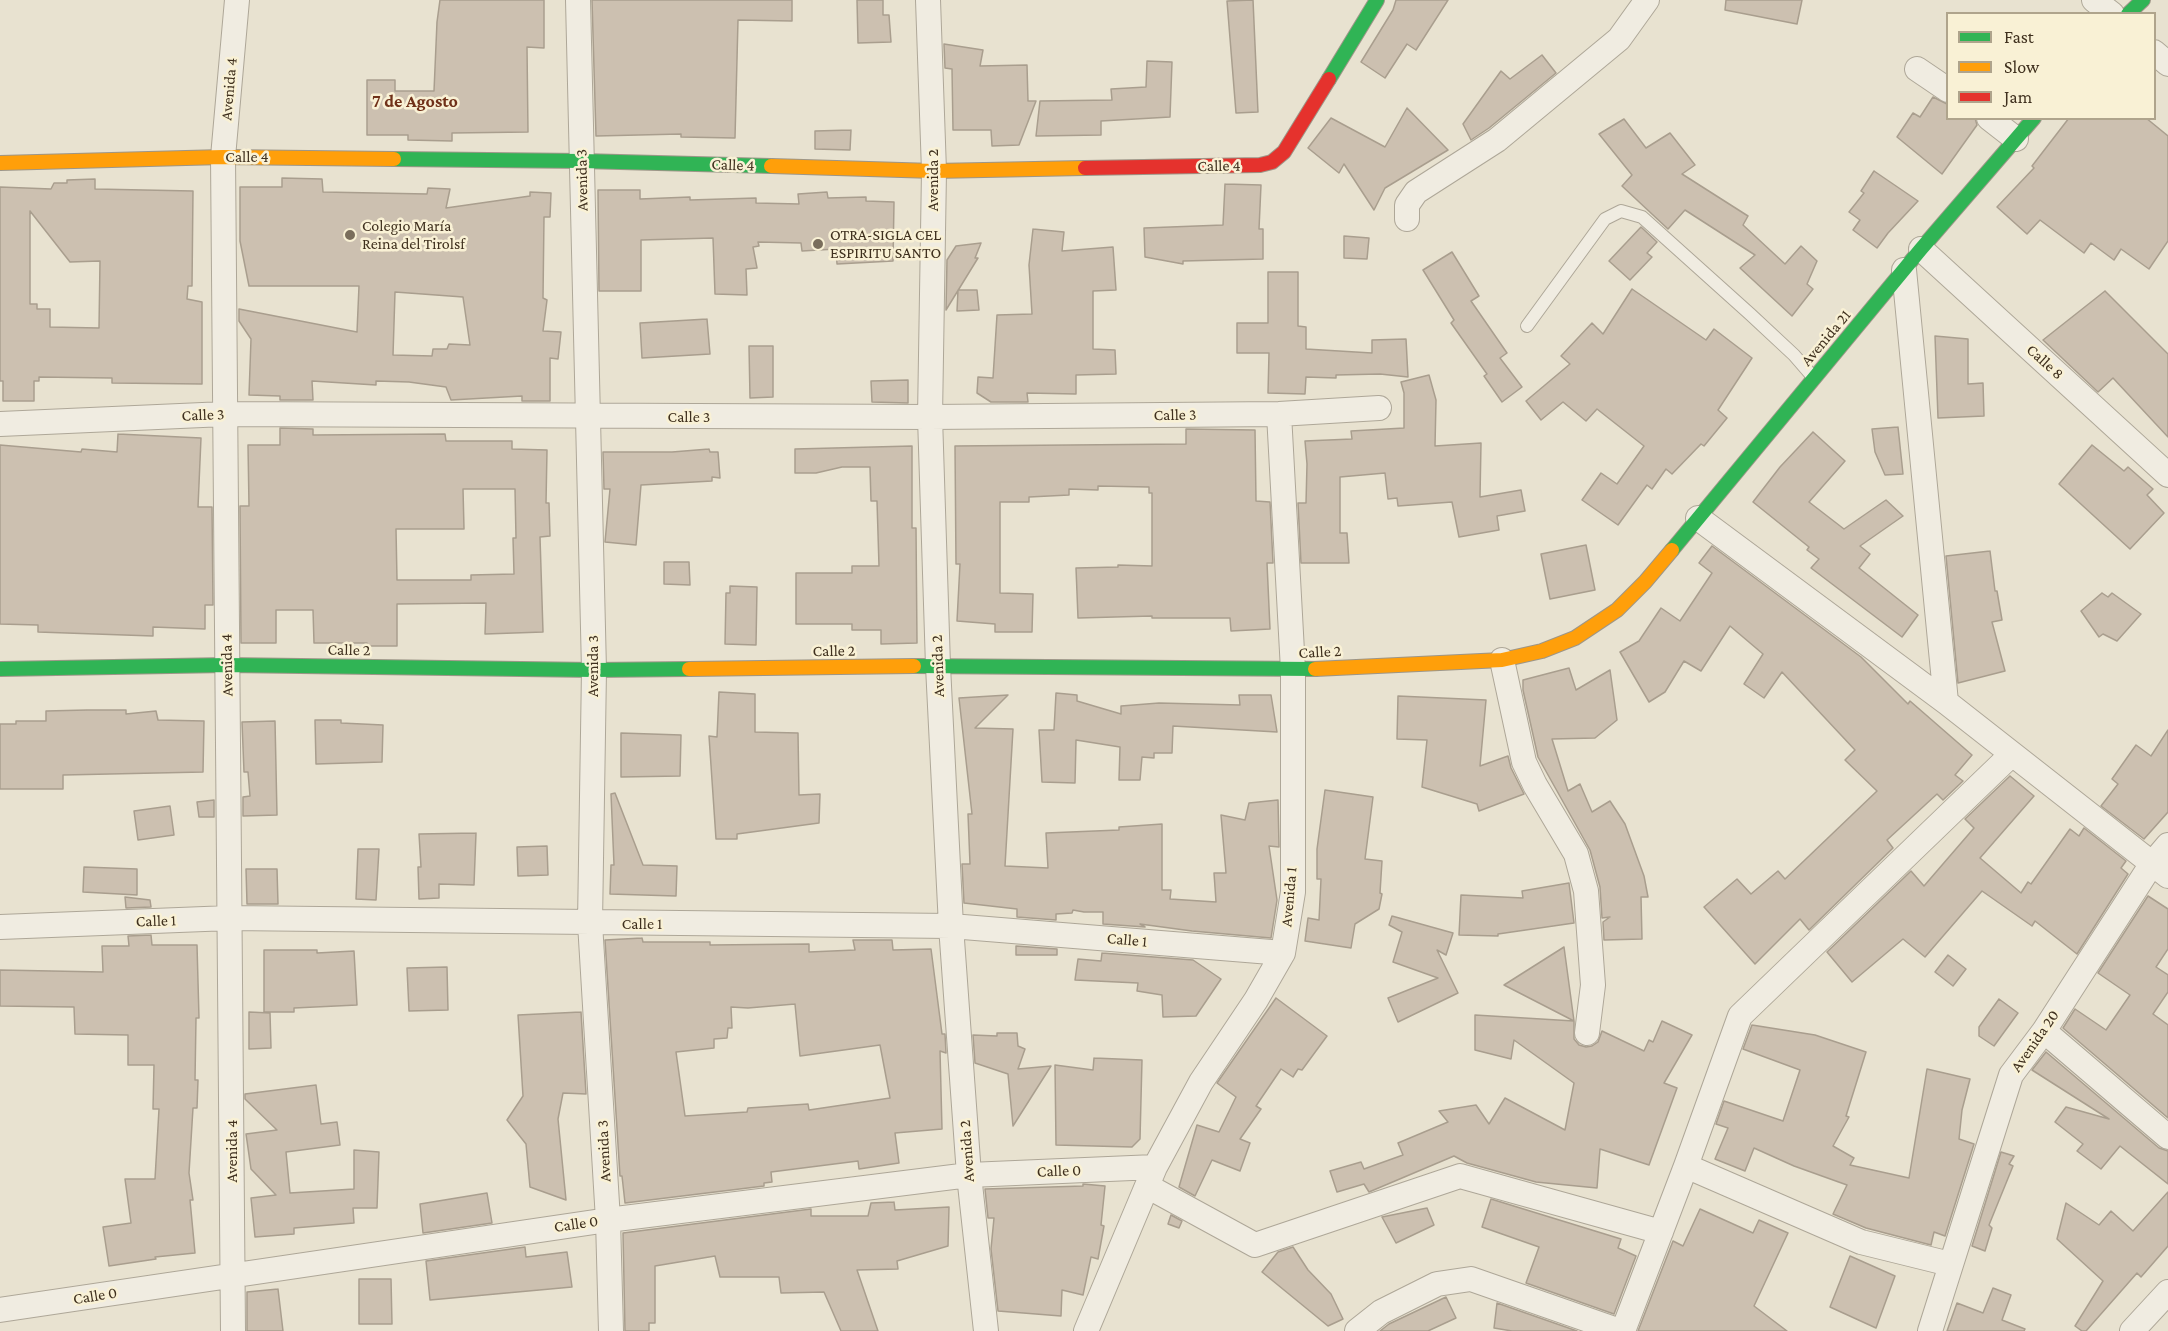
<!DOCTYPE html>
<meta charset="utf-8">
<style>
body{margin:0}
#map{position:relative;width:2168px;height:1331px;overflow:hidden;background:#e8e2d0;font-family:"Crimson Pro",serif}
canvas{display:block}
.legend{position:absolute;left:1946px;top:12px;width:210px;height:108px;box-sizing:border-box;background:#f9f1d5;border:2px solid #afa48c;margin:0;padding:8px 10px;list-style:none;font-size:18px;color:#3f301e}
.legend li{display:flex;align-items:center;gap:12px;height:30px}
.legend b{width:30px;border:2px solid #afa48c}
</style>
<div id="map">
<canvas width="2168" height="1331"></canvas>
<ul class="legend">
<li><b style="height:8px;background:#30b455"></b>Fast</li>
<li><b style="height:8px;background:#ff9f0a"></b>Slow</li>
<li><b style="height:8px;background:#e5322d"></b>Jam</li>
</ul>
</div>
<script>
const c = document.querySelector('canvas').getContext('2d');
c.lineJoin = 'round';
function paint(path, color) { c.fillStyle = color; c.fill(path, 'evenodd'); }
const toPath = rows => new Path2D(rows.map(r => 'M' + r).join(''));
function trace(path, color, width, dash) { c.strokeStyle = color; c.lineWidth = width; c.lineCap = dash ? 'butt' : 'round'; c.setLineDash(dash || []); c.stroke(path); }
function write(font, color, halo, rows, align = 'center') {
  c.font = font + ' "Crimson Pro",serif'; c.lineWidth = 5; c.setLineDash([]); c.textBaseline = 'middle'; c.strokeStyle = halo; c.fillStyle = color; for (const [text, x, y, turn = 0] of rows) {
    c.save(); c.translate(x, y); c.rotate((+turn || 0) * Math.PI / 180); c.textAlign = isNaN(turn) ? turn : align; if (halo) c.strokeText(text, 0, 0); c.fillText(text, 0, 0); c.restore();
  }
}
const building = toPath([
 [440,0,544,0,544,48,527,47,528,132,452,133,452,141,408,140,408,135,367,135,367,80,395,80,395,91,434,91,437,22,440,0],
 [592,0,792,0,792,21,738,20,735,138,681,137,681,134,596,136,592,0],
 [857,0,883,0,883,15,889,15,891,42,858,43,857,0],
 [1253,0,1258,112,1236,113,1227,1,1253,0],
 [1396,0,1448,0,1416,50,1407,44,1385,78,1361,62,1393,10,1396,0],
 [1726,0,1802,0,1797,24,1725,10,1726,0],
 [944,44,983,50,980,66,1027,65,1028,101,1036,101,1019,145,992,146,991,130,953,130,952,69,945,68,944,44],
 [1542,55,1556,73,1489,128,1471,140,1463,124,1501,71,1510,79,1542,55],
 [1147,61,1172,62,1170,117,1101,121,1101,135,1036,136,1040,101,1112,100,1111,89,1146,87,1147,61],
 [1933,97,1947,104,1947,118,1975,118,1977,125,1942,174,1897,137,1913,113,1920,117,1933,97],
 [1407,108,1448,150,1385,188,1374,210,1344,164,1339,173,1308,148,1331,118,1385,147,1407,108],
 [2069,118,2146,118,2168,136,2168,241,2149,269,2121,249,2114,260,2091,243,2084,253,2040,220,2027,234,1997,207,2034,168,2032,166,2069,118],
 [1624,119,1646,148,1670,133,1695,165,1682,174,1748,216,1743,225,1785,264,1801,246,1817,261,1807,284,1813,289,1792,316,1740,268,1755,255,1685,210,1668,229,1622,186,1632,175,1599,134,1624,119],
 [851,130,850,150,815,149,815,131,851,130],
 [1874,171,1918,201,1888,233,1877,248,1853,230,1860,220,1849,212,1864,193,1861,191,1874,171],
 [282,178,322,179,323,192,427,194,428,188,450,189,446,208,530,196,530,192,551,193,550,217,544,217,543,298,547,300,543,331,561,332,558,359,550,358,550,401,522,401,522,396,451,400,446,387,409,382,376,381,376,385,312,381,313,400,280,400,280,396,249,395,251,339,239,321,239,309,357,332,359,286,249,286,240,241,240,187,282,187,282,178],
 [395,292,463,297,470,345,449,344,447,349,433,349,432,356,393,355,395,292],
 [95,179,95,189,193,191,192,286,188,286,187,299,202,302,202,384,112,383,112,378,39,377,39,381,34,381,34,401,3,401,3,381,0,381,0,187,51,189,54,183,67,183,67,180,95,179],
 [30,211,70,262,100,261,99,328,50,327,50,309,37,309,37,304,30,304,30,211],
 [1225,184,1261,185,1259,229,1263,229,1263,259,1183,261,1183,264,1145,257,1144,228,1223,225,1225,184],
 [598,190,640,190,640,199,690,197,690,200,756,198,756,203,799,204,798,194,827,192,828,198,866,197,866,201,894,202,893,261,837,264,836,249,802,251,801,243,758,242,759,246,753,247,757,268,746,269,747,295,715,294,713,238,641,240,641,291,599,291,598,190],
 [1641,227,1657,242,1647,253,1652,257,1630,280,1609,261,1641,227],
 [1033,229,1064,232,1062,251,1113,247,1116,290,1093,291,1093,349,1115,350,1116,374,1076,375,1076,394,1027,393,1028,402,991,402,977,393,978,377,993,378,997,315,1032,314,1029,265,1033,229],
 [1344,236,1369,238,1367,259,1344,258,1344,236],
 [981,243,975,258,978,258,946,310,947,260,956,246,981,243],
 [1452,252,1479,296,1471,301,1507,353,1500,358,1522,387,1502,402,1484,376,1487,374,1451,323,1454,320,1423,270,1452,252],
 [1268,272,1298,272,1298,326,1306,327,1306,349,1372,353,1372,340,1406,339,1408,377,1380,374,1336,375,1336,378,1306,377,1305,394,1268,393,1269,353,1237,353,1237,323,1268,323,1268,272],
 [1632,289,1706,340,1714,329,1752,358,1718,410,1727,418,1704,446,1701,444,1672,474,1666,469,1652,489,1647,485,1618,525,1582,500,1601,473,1617,484,1644,446,1597,409,1586,421,1563,402,1541,420,1526,401,1570,364,1561,356,1592,323,1603,334,1632,289],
 [958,290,977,290,979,310,957,311,958,290],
 [2105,291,2168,354,2168,437,2113,378,2098,392,2043,340,2105,291],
 [707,319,710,354,642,358,640,323,707,319],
 [1935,336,1968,339,1968,384,1983,383,1984,416,1938,418,1935,336],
 [749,346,773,346,773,397,750,398,749,346],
 [1429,375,1436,400,1435,446,1481,443,1480,497,1521,490,1525,511,1497,516,1499,530,1459,537,1452,502,1398,506,1397,498,1388,499,1385,473,1340,477,1340,533,1347,533,1349,563,1301,563,1298,503,1306,503,1307,464,1305,441,1352,439,1351,431,1404,428,1404,393,1401,382,1429,375],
 [908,380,908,403,872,402,871,381,908,380],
 [1898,427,1903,474,1885,475,1875,452,1872,429,1898,427],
 [280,428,313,429,313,435,445,434,446,441,512,441,512,449,547,450,546,503,549,503,550,536,540,537,543,632,485,634,486,603,397,604,397,646,367,646,367,643,314,643,313,610,276,610,276,643,241,643,240,506,249,506,248,445,280,445,280,428],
 [463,489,515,489,516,538,513,538,514,574,471,575,471,580,397,580,396,529,464,529,463,489],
 [1186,429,1255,430,1256,501,1270,502,1273,563,1267,563,1270,629,1231,631,1230,618,1152,618,1152,616,1078,618,1076,568,1118,567,1118,565,1152,566,1152,493,1149,493,1149,487,1098,486,1098,490,1069,489,1069,495,1029,497,1029,502,1000,502,1000,593,1033,594,1032,632,995,632,995,624,957,621,960,564,956,564,955,446,1186,444,1186,429],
 [1813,432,1845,461,1809,502,1844,529,1886,500,1903,516,1860,546,1870,554,1859,568,1918,615,1902,637,1811,568,1819,559,1807,550,1809,547,1753,502,1780,467,1813,432],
 [118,434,201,438,198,507,212,507,213,605,205,605,205,629,153,627,153,636,38,632,38,625,0,624,0,445,81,452,82,449,117,452,118,434],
 [2092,445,2124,471,2128,467,2153,489,2147,495,2164,513,2130,549,2059,484,2092,445],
 [912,446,912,528,916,528,917,643,881,644,881,630,852,630,852,624,796,624,796,573,852,573,852,566,879,566,877,501,871,501,870,467,842,467,816,473,795,473,795,449,912,446],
 [709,449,710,452,718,452,720,478,712,477,712,481,641,485,636,545,605,542,610,489,604,489,603,452,672,452,709,449],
 [1586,545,1595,590,1550,599,1541,554,1586,545],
 [1712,546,1861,657,1908,704,1910,701,1972,755,1955,775,1963,781,1943,800,1937,794,1887,840,1893,848,1809,930,1800,919,1755,964,1704,907,1737,879,1751,894,1778,871,1785,879,1877,791,1845,760,1855,750,1782,672,1764,698,1744,684,1763,654,1730,626,1701,671,1684,661,1665,692,1649,702,1620,652,1639,641,1661,608,1680,621,1712,573,1699,563,1712,546],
 [1990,551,1995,591,1997,591,2002,620,1992,622,2005,671,1958,683,1946,556,1990,551],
 [664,562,689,562,690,585,664,584,664,562],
 [730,586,757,587,756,645,725,644,726,593,730,593,730,586],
 [2102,593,2108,597,2112,593,2141,614,2117,641,2103,634,2099,637,2081,611,2102,593],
 [1569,668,1576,690,1610,670,1617,720,1595,738,1552,739,1568,791,1580,784,1592,812,1610,801,1625,824,1644,876,1648,897,1641,897,1642,939,1604,940,1603,922,1610,917,1602,918,1600,887,1590,850,1538,757,1523,690,1523,680,1569,668],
 [719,692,755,694,755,732,798,733,799,795,820,794,819,823,737,834,737,839,716,839,709,736,717,737,719,692],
 [1056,693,1077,695,1077,701,1121,714,1121,706,1159,703,1240,705,1239,695,1271,695,1277,732,1173,726,1172,753,1154,753,1154,758,1142,757,1140,780,1119,780,1120,747,1076,740,1075,783,1042,782,1039,730,1054,730,1056,693],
 [1008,695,975,728,1013,729,1005,866,1048,868,1046,833,1119,830,1119,827,1162,824,1162,890,1171,890,1170,899,1216,902,1214,873,1226,873,1221,815,1245,820,1249,803,1278,800,1279,847,1269,846,1277,900,1271,938,1192,931,1140,924,1145,927,1103,924,1103,912,1084,912,1073,910,1072,913,1056,914,1056,920,1017,917,1017,909,964,903,962,864,970,864,968,814,972,814,959,698,1008,695],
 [1398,696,1486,700,1480,766,1508,756,1511,768,1524,794,1479,811,1477,804,1422,787,1427,740,1397,739,1398,696],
 [87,710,126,710,126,714,156,711,158,720,204,721,203,772,63,775,63,789,0,789,0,724,16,724,16,721,46,721,46,711,87,710],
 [315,720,341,720,341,723,383,725,382,762,316,764,315,720],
 [275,721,277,815,243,816,243,797,250,796,248,772,244,772,242,722,275,721],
 [2168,730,2168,812,2144,839,2101,806,2118,784,2112,779,2136,745,2151,756,2168,730],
 [621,733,681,735,680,776,621,777,621,733],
 [2010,776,2034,796,1980,858,2021,893,2028,882,2031,884,2070,829,2079,836,2084,828,2126,861,2121,868,2128,874,2077,954,2035,921,2032,926,1982,891,1925,957,1903,939,1852,982,1827,952,1911,871,1924,886,1974,828,1965,819,2010,776],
 [1325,790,1373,797,1365,859,1382,861,1380,893,1382,894,1379,909,1355,924,1351,948,1305,941,1308,918,1319,920,1321,879,1317,879,1317,849,1325,790],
 [615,793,643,865,677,866,676,896,610,894,611,865,614,865,611,794,615,793],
 [214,800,214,817,199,817,197,802,214,800],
 [170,806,174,835,138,840,134,811,170,806],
 [476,833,474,885,439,884,439,898,419,899,418,867,421,867,419,834,476,833],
 [547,846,548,875,518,876,517,847,547,846],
 [358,849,379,849,376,900,356,899,358,849],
 [84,867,137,869,137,895,83,892,84,867],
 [246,869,277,869,278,904,247,904,246,869],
 [1569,883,1574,923,1498,934,1498,936,1459,935,1461,895,1523,898,1522,891,1569,883],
 [2148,896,2168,909,2168,949,2156,967,2168,975,2168,992,2153,1014,2168,1025,2168,1118,2063,1028,2075,1009,2106,1030,2130,995,2098,973,2148,896],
 [125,897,150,900,151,907,126,908,125,897],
 [1392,916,1453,933,1446,955,1437,950,1458,993,1398,1022,1388,998,1438,978,1393,962,1402,932,1389,925,1392,916],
 [151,935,152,945,197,945,199,1018,196,1018,195,1080,198,1080,197,1108,193,1108,189,1173,193,1200,190,1200,195,1253,155,1257,156,1259,109,1266,103,1227,131,1223,125,1179,155,1179,159,1109,153,1109,154,1065,128,1065,128,1035,75,1034,74,1007,0,1006,0,970,103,972,102,946,129,946,128,936,151,935],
 [642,938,643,942,710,942,710,945,809,944,809,952,855,950,853,940,892,940,893,950,931,949,942,1034,945,1034,946,1053,940,1051,942,1129,895,1133,899,1163,859,1169,858,1161,771,1172,772,1182,764,1183,764,1186,625,1203,622,1176,620,1176,605,940,642,938],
 [795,1004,800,1056,880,1045,890,1098,809,1110,808,1104,748,1108,747,1112,685,1116,676,1052,714,1048,714,1039,727,1038,728,1028,732,1028,731,1007,748,1008,795,1004],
 [1016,946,1057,949,1057,955,1016,955,1016,946],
 [1564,947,1574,1021,1504,985,1564,947],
 [264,950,317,950,317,953,354,951,357,1005,294,1008,294,1012,264,1012,264,950],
 [1102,953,1193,960,1221,979,1196,1016,1163,1017,1162,995,1137,991,1138,983,1075,980,1078,959,1101,961,1102,953],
 [1948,955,1966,969,1953,986,1935,972,1948,955],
 [447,967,448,1010,409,1011,407,968,447,967],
 [1276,998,1327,1036,1302,1070,1298,1069,1293,1077,1281,1069,1256,1106,1261,1109,1240,1139,1250,1143,1240,1171,1212,1160,1195,1196,1179,1187,1197,1125,1219,1132,1236,1097,1217,1083,1276,998],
 [1999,999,2018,1013,1994,1046,1979,1036,1979,1027,1999,999],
 [249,1012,270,1013,271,1048,249,1049,249,1012],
 [581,1012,586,1094,563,1093,558,1119,566,1200,530,1187,526,1144,507,1120,523,1096,518,1015,581,1012],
 [1475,1015,1574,1021,1574,1039,1579,1045,1586,1047,1592,1046,1598,1042,1602,1031,1644,1051,1649,1040,1653,1042,1662,1021,1692,1035,1664,1083,1677,1088,1649,1165,1600,1149,1597,1188,1536,1182,1467,1163,1454,1156,1369,1192,1364,1184,1337,1192,1330,1171,1361,1162,1364,1169,1403,1155,1398,1143,1448,1122,1439,1111,1476,1105,1489,1124,1505,1098,1565,1130,1574,1083,1514,1040,1511,1059,1475,1050,1475,1015],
 [1752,1025,1815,1035,1866,1052,1846,1116,1849,1117,1833,1146,1854,1158,1850,1165,1909,1178,1927,1069,1970,1079,1962,1110,1959,1139,1974,1144,1945,1236,1934,1232,1931,1245,1866,1228,1833,1214,1847,1185,1794,1166,1754,1148,1745,1171,1715,1159,1728,1128,1716,1124,1724,1101,1783,1121,1800,1070,1743,1049,1752,1025],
 [997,1033,1017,1033,1018,1046,1025,1049,1018,1069,1051,1066,1013,1126,1008,1074,975,1063,973,1035,997,1036,997,1033],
 [2046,1052,2159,1148,2168,1151,2168,1184,2120,1146,2101,1169,2077,1151,2083,1144,2055,1122,2066,1107,2109,1119,2032,1070,2046,1052],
 [1094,1058,1142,1060,1140,1139,1132,1147,1056,1145,1055,1065,1093,1070,1094,1058],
 [316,1085,321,1124,337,1122,340,1145,286,1152,290,1193,354,1189,354,1150,379,1152,377,1208,353,1208,354,1223,294,1228,294,1234,255,1237,251,1198,276,1195,251,1169,246,1134,277,1130,245,1099,245,1094,316,1085],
 [2001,1152,2014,1156,2009,1164,2013,1166,1989,1225,1992,1228,1985,1251,1972,1246,2001,1152],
 [1083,1184,1105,1186,1101,1225,1104,1226,1098,1259,1091,1257,1083,1295,1062,1290,1061,1316,998,1311,991,1249,994,1218,988,1218,985,1189,1083,1186,1083,1184],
 [2168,1192,2168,1246,2141,1277,2137,1273,2086,1331,2082,1331,2075,1326,2103,1281,2057,1239,2066,1203,2099,1225,2111,1211,2133,1231,2168,1192],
 [487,1193,492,1223,423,1233,420,1204,487,1193],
 [1491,1199,1621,1239,1618,1248,1636,1256,1614,1314,1526,1283,1539,1247,1482,1227,1491,1199],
 [894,1202,895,1210,949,1207,948,1246,897,1261,898,1269,857,1270,878,1331,841,1331,824,1292,781,1293,779,1277,720,1277,715,1256,655,1266,655,1323,649,1323,649,1331,625,1331,623,1233,811,1209,811,1216,868,1216,871,1203,894,1202],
 [1427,1208,1434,1225,1396,1243,1382,1217,1427,1208],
 [1700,1209,1753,1233,1759,1220,1788,1233,1754,1306,1787,1331,1638,1331,1673,1241,1683,1246,1700,1209],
 [1171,1215,1182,1221,1179,1228,1168,1224,1171,1215],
 [525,1247,526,1257,567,1252,572,1287,430,1300,426,1261,525,1247],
 [1293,1247,1308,1270,1331,1294,1343,1319,1328,1326,1262,1272,1278,1252,1293,1247],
 [1850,1256,1895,1276,1876,1328,1830,1307,1850,1256],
 [359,1279,391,1279,392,1324,359,1324,359,1279],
 [1993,1288,2011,1295,2002,1320,2025,1329,2024,1331,1947,1331,1957,1303,1983,1313,1993,1288],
 [278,1289,283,1331,247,1331,247,1292,278,1289],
 [1446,1297,1456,1318,1428,1331,1380,1331,1389,1324,1446,1297],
 [1497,1303,1577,1331,1512,1331,1494,1328,1497,1303]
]);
paint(building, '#ccc0b0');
trace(building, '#a99e8e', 1.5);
const lane = toPath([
 [1527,326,1605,219,1621,211,1642,217,1750,314,1794,355,1813,377]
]);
const street = toPath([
 [578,0,594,670,590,923,608,1220,611,1331],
 [928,0,934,171,930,417,938,666,951,926,969,1175,986,1331],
 [2094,0,2112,14],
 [2154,52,2168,64],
 [1917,69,1948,90],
 [1989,118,2016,139],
 [1407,219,1407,205,1416,192,1497,140,1619,39,1647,0],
 [1921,249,2168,475],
 [1904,270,1946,702],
 [0,424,225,414,930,417,1279,414,1379,408],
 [1698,518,1946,702,2168,876],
 [1502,660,1524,762,1535,785,1576,854,1586,891,1593,985,1587,1033],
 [0,927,230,918,951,926,1283,953],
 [2044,1031,2168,1137],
 [1686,1166,1861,1242,1950,1264],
 [1147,1186,1255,1245,1460,1176,1661,1232],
 [0,1310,608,1220,969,1175,1155,1167],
 [233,1331,223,157,237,0],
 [1086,1331,1155,1167,1201,1082,1256,1000,1283,953,1293,892,1293,670,1279,414],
 [1357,1331,1381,1312,1437,1284,1471,1279,1620,1331],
 [1623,1331,1686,1166,1740,1016,2012,754],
 [1930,1331,2011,1075,2044,1031,2151,865,2168,845],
 [2132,1331,2168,1292]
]);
const fast = toPath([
 [2128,14,2143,0],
 [1329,79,1377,0],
 [394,159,582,161,771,166],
 [1672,550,1921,249,2034,118],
 [914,666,1315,669],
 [0,669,227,665,594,670,689,669]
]);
const slow = toPath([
 [0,163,223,157,394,159],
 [771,166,934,171,1085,168],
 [689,669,914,666],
 [1315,669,1502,660,1542,651,1575,638,1617,610,1645,582,1672,550]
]);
const jam = toPath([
 [1085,168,1260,165,1272,162,1284,152,1329,79]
]);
trace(lane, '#aea798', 14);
trace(street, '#aea798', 26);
trace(fast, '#9d9688', 16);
trace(slow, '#9d9688', 16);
trace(jam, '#9d9688', 16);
trace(lane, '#f0ece1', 12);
trace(street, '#f0ece1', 24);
trace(fast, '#30b455', 14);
trace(slow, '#ff9f0a', 14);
trace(jam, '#e5322d', 14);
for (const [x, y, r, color] of [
 [350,235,6,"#7a6e5c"],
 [818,244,6,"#7a6e5c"]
]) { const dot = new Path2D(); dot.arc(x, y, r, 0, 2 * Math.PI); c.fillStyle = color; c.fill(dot); trace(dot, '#f9f1d5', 2); }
write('16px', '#3f301e', '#f9f1d5', [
 ["Avenida 4",229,89,-85],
 ["Calle 4",247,157],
 ["Calle 4",733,165,2],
 ["Calle 4",1219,166,-1],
 ["Avenida 3",582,180,-91],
 ["Avenida 2",933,180,-90],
 ["Avenida 21",1826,338,-50],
 ["Calle 8",2045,362,42],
 ["Calle 3",203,415,-2],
 ["Calle 3",1175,415,-1],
 ["Calle 3",689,417],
 ["Calle 2",349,650,1],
 ["Calle 2",834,651,-1],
 ["Calle 2",1320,652,-3],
 ["Avenida 4",227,665,-91],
 ["Avenida 3",593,666,-90],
 ["Avenida 2",938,666,-92],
 ["Avenida 1",1289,897,-85],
 ["Calle 1",156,921,-2],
 ["Calle 1",642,924],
 ["Calle 1",1127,940,5],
 ["Avenida 20",2035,1041,-55],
 ["Avenida 4",232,1151,-90],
 ["Avenida 3",604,1151,-93],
 ["Avenida 2",967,1151,-94],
 ["Calle 0",1059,1171,-2],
 ["Calle 0",576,1224,-8],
 ["Calle 0",95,1296,-9]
]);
write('16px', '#3f301e', '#f9f1d5', [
 ["Colegio María",362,226],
 ["Reina del Tirolsf",362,244],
 ["OTRA-SIGLA CEL",830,235],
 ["ESPIRITU SANTO",830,253]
], 'left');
write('bold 18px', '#703119', '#f9f1d5', [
 ["7 de Agosto",415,101]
]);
</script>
